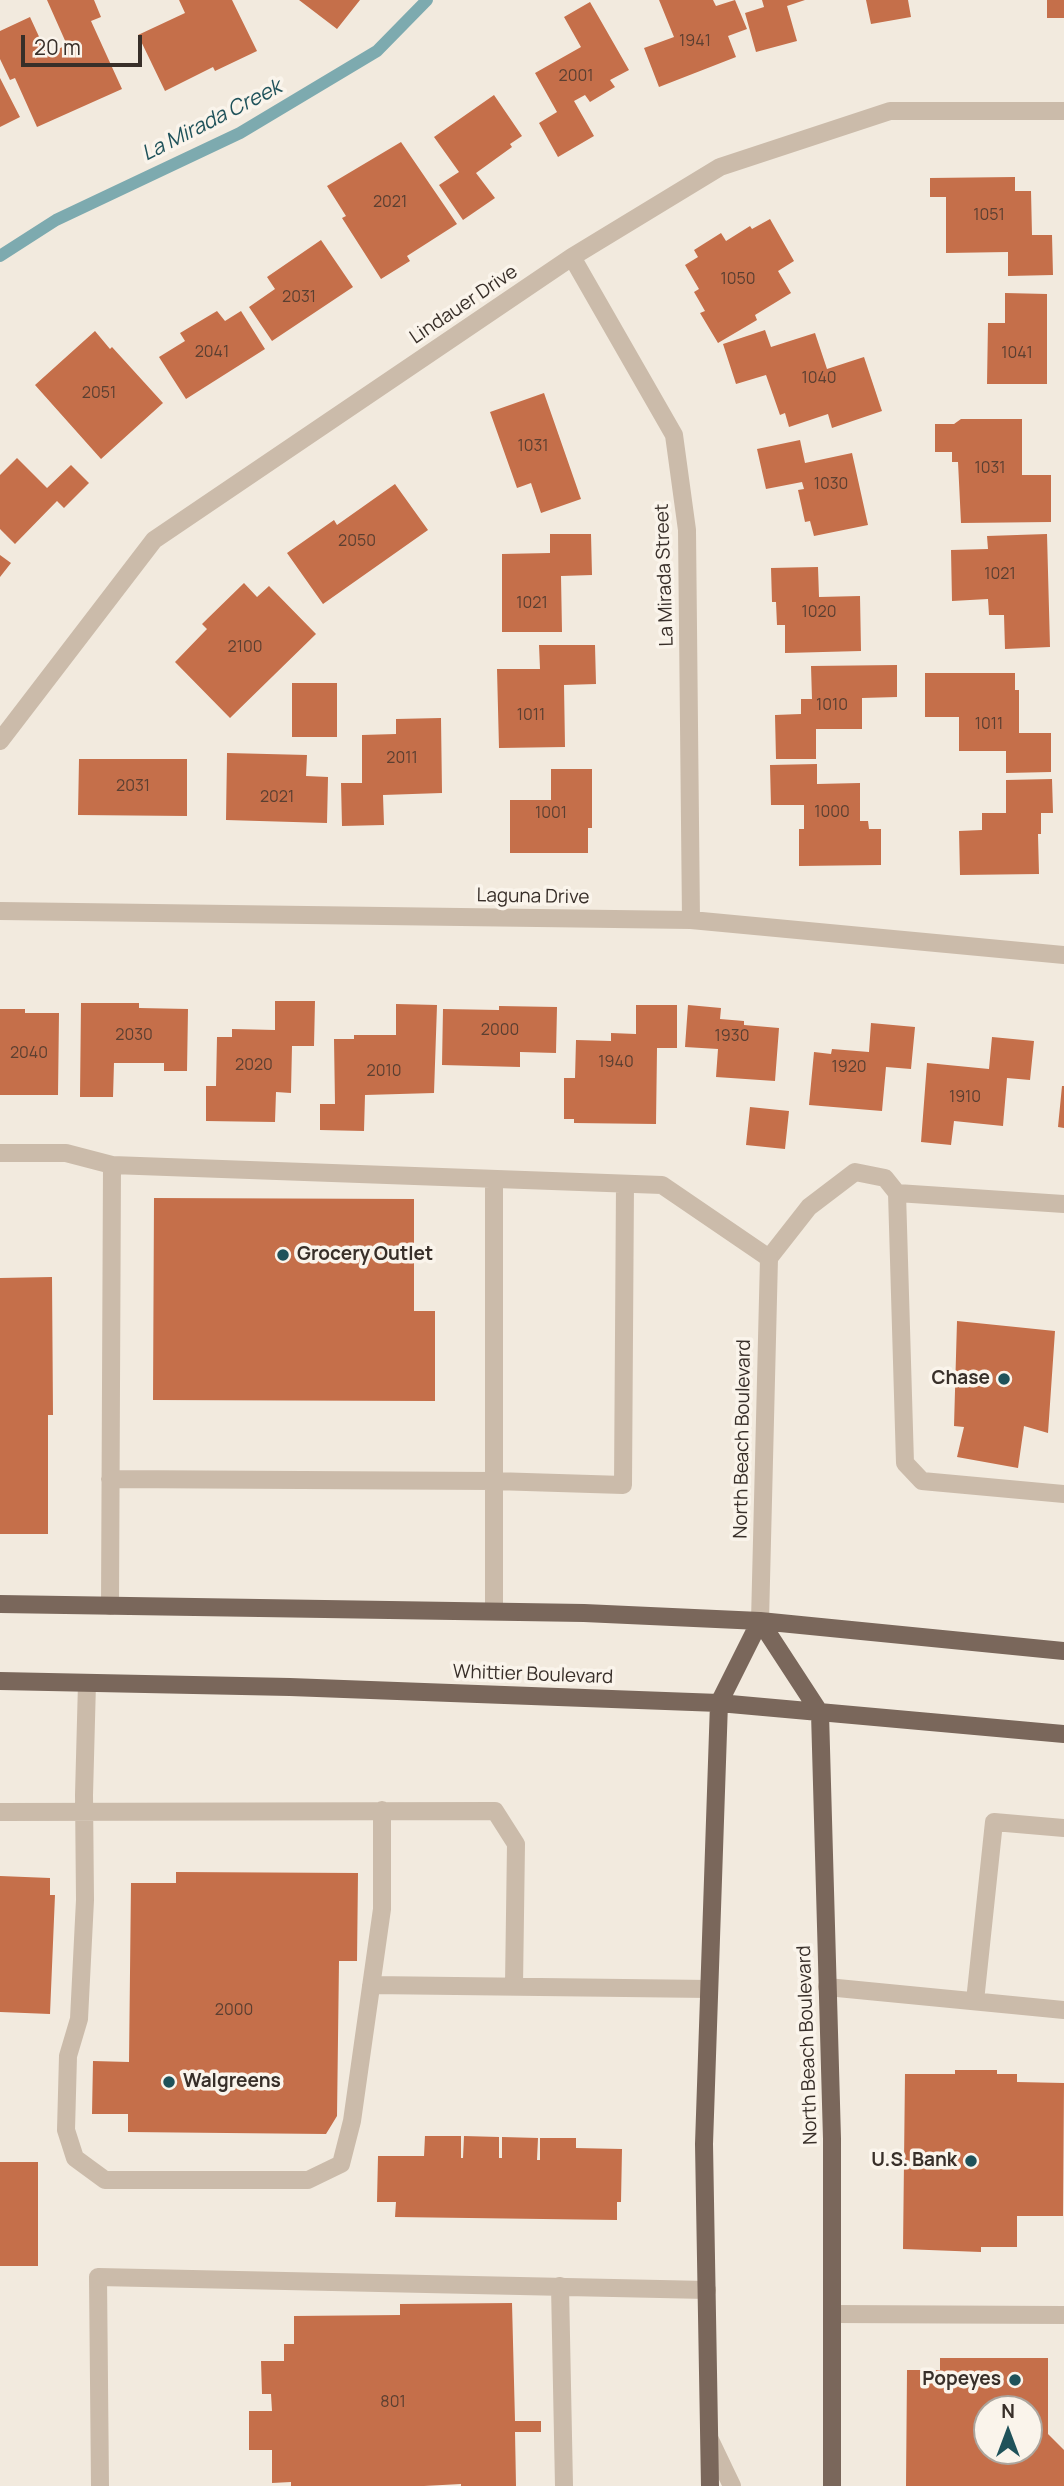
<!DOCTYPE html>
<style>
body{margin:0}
#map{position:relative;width:1064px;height:2486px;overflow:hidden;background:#f2eade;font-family:Manrope,sans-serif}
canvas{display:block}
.north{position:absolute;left:973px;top:2395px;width:70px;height:70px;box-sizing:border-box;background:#faf4eb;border:2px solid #aca59d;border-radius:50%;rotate:0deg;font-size:19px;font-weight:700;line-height:28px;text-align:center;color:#382f29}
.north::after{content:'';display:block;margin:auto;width:24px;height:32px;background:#1f525a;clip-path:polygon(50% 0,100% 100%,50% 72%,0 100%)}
.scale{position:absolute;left:21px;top:35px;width:121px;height:32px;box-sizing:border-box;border:4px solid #382f29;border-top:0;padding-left:9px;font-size:21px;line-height:24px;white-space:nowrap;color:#382f29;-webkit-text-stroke:5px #faf4eb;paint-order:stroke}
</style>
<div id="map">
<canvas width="1064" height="2486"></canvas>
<div class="north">N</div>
<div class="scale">20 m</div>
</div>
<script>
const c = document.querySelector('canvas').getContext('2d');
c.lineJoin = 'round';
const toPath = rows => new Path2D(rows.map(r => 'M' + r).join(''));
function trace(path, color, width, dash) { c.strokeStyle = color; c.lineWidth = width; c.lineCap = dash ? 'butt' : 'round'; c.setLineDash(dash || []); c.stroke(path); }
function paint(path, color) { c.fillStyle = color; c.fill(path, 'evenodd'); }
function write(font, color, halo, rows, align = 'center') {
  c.font = font + ' Manrope,sans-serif'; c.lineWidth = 7; c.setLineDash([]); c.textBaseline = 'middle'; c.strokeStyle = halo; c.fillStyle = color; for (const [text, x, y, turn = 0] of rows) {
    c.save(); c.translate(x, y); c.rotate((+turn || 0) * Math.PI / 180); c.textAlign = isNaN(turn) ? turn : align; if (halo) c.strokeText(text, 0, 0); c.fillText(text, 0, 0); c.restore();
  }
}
trace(toPath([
 [0,256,56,220,240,133,377,51,427,0]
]), '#7daaaf', 12);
paint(toPath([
 [47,0,94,0,101,17,91,21,122,89,37,127,15,78,10,80,0,59,0,31,30,17,47,54,67,45],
 [179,0,232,0,257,51,215,71,213,67,165,91,138,35,185,13],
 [299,0,360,0,337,29],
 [659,0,713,0,716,6,735,0,747,29,728,36,736,57,659,87,644,48,674,37],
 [762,0,805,0,787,6,797,41,756,52,745,13,764,7],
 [866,0,908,0,911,17,871,24],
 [1047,0,1064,0,1064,18,1047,18],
 [590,2,629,70,610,80,615,87,590,102,585,95,574,101,594,136,558,157,539,123,557,112,535,73,581,47,564,17],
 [0,78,20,117,0,127],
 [494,95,522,136,510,144,512,147,476,173,495,198,463,220,439,185,459,172,434,137],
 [401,142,457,224,407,256,410,261,381,279,342,218,346,216,327,186],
 [1015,177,1015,191,1031,191,1032,235,1052,235,1053,275,1008,276,1008,252,946,253,946,197,930,197,930,178],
 [770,219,794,261,778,271,791,293,755,315,757,320,718,343,700,313,705,311,694,292,699,289,685,265,698,257,694,250,721,233,726,241,750,226,752,229],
 [321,240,353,287,272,341,249,307,275,289,267,277],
 [1005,293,1047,294,1047,384,987,384,988,323,1005,323],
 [217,311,225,321,241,311,265,349,186,399,159,357,185,341,180,333],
 [765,330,771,347,815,333,827,369,864,357,882,411,832,428,828,414,789,427,785,413,780,415,766,375,736,384,723,344],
 [95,331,110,349,112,347,163,403,101,459,35,385],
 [544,393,581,499,541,513,531,483,517,488,490,412],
 [961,419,1022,419,1022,475,1051,475,1051,522,961,523,958,462,952,462,952,452,935,452,935,424,954,424],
 [800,440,805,463,852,453,868,525,814,536,810,521,805,522,798,490,804,489,802,482,766,489,757,449],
 [17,458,47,488,71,465,89,483,64,508,57,501,15,544,0,529,0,475],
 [395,484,428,530,323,604,287,553,334,520,337,525],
 [550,534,591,534,592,575,561,576,562,632,502,632,502,554,550,553],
 [1047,534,1050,647,1005,649,1004,615,989,615,988,599,952,601,951,550,988,549,987,536],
 [0,555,11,563,0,577],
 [818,567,819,597,860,596,861,651,785,653,785,625,777,625,776,602,772,602,771,568],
 [244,583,257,597,269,586,316,634,230,718,175,662,207,629,202,624],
 [539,645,595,645,596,684,564,685,565,747,499,748,497,669,540,669],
 [897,665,897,697,862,698,862,729,816,729,816,759,776,759,775,715,801,714,801,699,812,699,811,666],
 [925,673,1015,673,1015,690,1019,690,1019,733,1051,733,1051,772,1006,773,1006,751,959,751,959,717,925,717],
 [292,683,337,683,337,737,292,737],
 [441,718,442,793,383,795,384,825,342,826,341,783,362,783,362,735,396,734,396,719],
 [227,753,307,755,306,776,328,777,327,823,226,820],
 [79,759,187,759,187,816,78,815],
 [817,764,817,784,860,783,860,821,868,821,869,829,881,829,881,865,799,866,799,829,804,829,804,805,771,805,770,765],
 [551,769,592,769,592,828,588,828,588,853,510,853,510,800,551,800],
 [1052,779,1053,813,1041,813,1041,834,1038,834,1039,874,960,875,959,831,982,830,982,813,1006,813,1006,780],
 [275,1001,315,1001,314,1046,292,1046,291,1093,276,1092,275,1122,206,1121,206,1086,216,1086,217,1037,232,1037,232,1029,275,1030],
 [81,1003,139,1003,139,1008,188,1009,187,1071,164,1071,164,1063,114,1063,113,1097,80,1097],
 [396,1004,437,1005,434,1093,365,1095,364,1131,320,1130,320,1104,335,1104,334,1039,354,1039,354,1035,396,1035],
 [636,1005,677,1005,677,1048,657,1048,656,1124,574,1123,574,1119,564,1119,564,1078,575,1078,576,1040,611,1041,611,1033,636,1034],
 [688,1005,721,1008,720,1019,744,1021,744,1025,779,1028,775,1081,716,1077,718,1049,685,1047],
 [499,1006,557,1007,556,1053,520,1052,520,1067,442,1065,443,1009,499,1010],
 [0,1009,25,1009,25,1013,59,1013,58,1095,0,1095],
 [871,1023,915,1027,911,1069,886,1067,882,1111,809,1105,814,1052,831,1054,832,1049,869,1052],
 [992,1037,1034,1041,1030,1080,1007,1078,1003,1126,954,1121,951,1145,921,1142,927,1063,989,1069],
 [1062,1086,1064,1086,1064,1128,1058,1127],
 [750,1107,789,1111,785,1149,746,1145],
 [154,1198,414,1199,414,1311,435,1311,435,1401,153,1400],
 [52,1277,53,1415,48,1415,48,1534,0,1534,0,1278],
 [957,1321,1055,1331,1048,1433,1024,1426,1018,1468,957,1457,964,1427,954,1426],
 [176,1872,358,1873,357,1961,339,1961,337,2116,326,2134,128,2132,128,2114,92,2114,93,2061,129,2062,131,1883,176,1883],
 [0,1876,50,1878,50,1895,55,1895,50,2014,0,2012],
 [955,2070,997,2070,997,2074,1017,2074,1017,2082,1064,2083,1063,2216,1017,2216,1017,2247,981,2247,981,2252,903,2249,905,2074,955,2074],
 [425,2136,461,2136,461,2158,463,2158,464,2136,499,2137,499,2158,502,2158,502,2137,538,2138,537,2160,540,2160,540,2138,576,2138,576,2148,622,2149,621,2202,617,2202,617,2220,395,2217,396,2202,377,2202,378,2156,424,2156],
 [0,2162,38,2162,38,2266,0,2266],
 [512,2303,515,2421,541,2421,541,2432,515,2432,516,2486,461,2486,461,2484,424,2486,291,2486,291,2482,272,2483,272,2450,249,2450,249,2411,272,2411,271,2394,262,2394,261,2361,284,2361,284,2344,294,2344,294,2316,400,2315,400,2304],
 [940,2358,1048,2358,1048,2434,1064,2450,1064,2486,906,2486,907,2370,940,2370],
 [987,2409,1029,2409,1029,2451,987,2451]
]), '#c56f4a');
trace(toPath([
 [0,1153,66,1153,112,1165],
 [494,1179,494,1611],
 [897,1193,905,1463,922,1481,1064,1494],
 [110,1479,494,1481,623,1485,625,1184],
 [110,1606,112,1165,662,1185,769,1258,809,1207,855,1172,885,1178,897,1193,1064,1204],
 [87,1683,84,1795,85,1900,79,2019,68,2056,66,2130,75,2158,105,2180,308,2180,341,2164,352,2121,382,1909,382,1810],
 [0,1812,495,1811,516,1844,514,1985],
 [371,1985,709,1989],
 [827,1987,1064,2010],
 [975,2001,994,1822,1064,1828],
 [560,2286,564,2486],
 [832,2314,1064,2315],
 [710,2440,732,2486],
 [100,2486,98,2277,707,2290]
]), '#cbbbaa', 18);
trace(toPath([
 [572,257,674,435,687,530,691,920],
 [0,741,154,540,572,257,720,167,890,111,1064,111],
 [0,911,691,920,1064,955],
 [760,1621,769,1258]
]), '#cbbbaa', 18);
trace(toPath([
 [0,1604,584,1613,760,1621,1064,1651],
 [760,1621,820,1713,832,2139,832,2486],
 [0,1681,290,1687,719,1703,1064,1734],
 [710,2486,704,2144,719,1703,760,1621]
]), '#7a675b', 18);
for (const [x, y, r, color] of [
 [283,1255,7,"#1f525a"],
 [1004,1379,7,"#1f525a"],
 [169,2082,7,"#1f525a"],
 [971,2161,7,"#1f525a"],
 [1015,2380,7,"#1f525a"]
]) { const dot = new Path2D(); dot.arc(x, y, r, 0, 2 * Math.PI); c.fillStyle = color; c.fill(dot); trace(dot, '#faf4eb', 2.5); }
write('16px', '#5b3f31', null, [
 ["1941",695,42],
 ["2001",576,77],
 ["2021",390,203],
 ["1051",989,216],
 ["1050",738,280],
 ["2031",299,298],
 ["2041",212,353],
 ["1041",1017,354],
 ["1040",819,379],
 ["2051",99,394],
 ["1031",533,447],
 ["1031",990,469],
 ["1030",831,485],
 ["2050",357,542],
 ["1021",1000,575],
 ["1021",532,604],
 ["1020",819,613],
 ["2100",245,648],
 ["1010",832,706],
 ["1011",531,716],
 ["1011",989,725],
 ["2011",402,759],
 ["2031",133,787],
 ["2021",277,798],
 ["1000",832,813],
 ["1001",551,814],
 ["2000",500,1031],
 ["2030",134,1036],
 ["1930",732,1037],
 ["2040",29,1054],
 ["1940",616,1063],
 ["2020",254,1066],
 ["1920",849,1068],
 ["2010",384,1072],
 ["1910",965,1098],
 ["2000",234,2011],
 ["801",393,2403]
]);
write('19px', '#382f29', '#faf4eb', [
 ["Lindauer Drive",464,305,-34],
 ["La Mirada Street",665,575,-92],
 ["Laguna Drive",533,897,1],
 ["North Beach Boulevard",743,1439,-89],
 ["Whittier Boulevard",533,1675,2],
 ["North Beach Boulevard",808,2045,-92]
]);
write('bold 19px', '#382f29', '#faf4eb', [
 ["Grocery Outlet",297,1255,"left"],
 ["Chase",990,1379],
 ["Walgreens",183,2082,"left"],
 ["U.S. Bank",957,2161],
 ["Popeyes",1001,2380]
], 'right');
write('italic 21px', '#1f525a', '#faf4eb', [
 ["La Mirada Creek",212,121,-27]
]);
</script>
